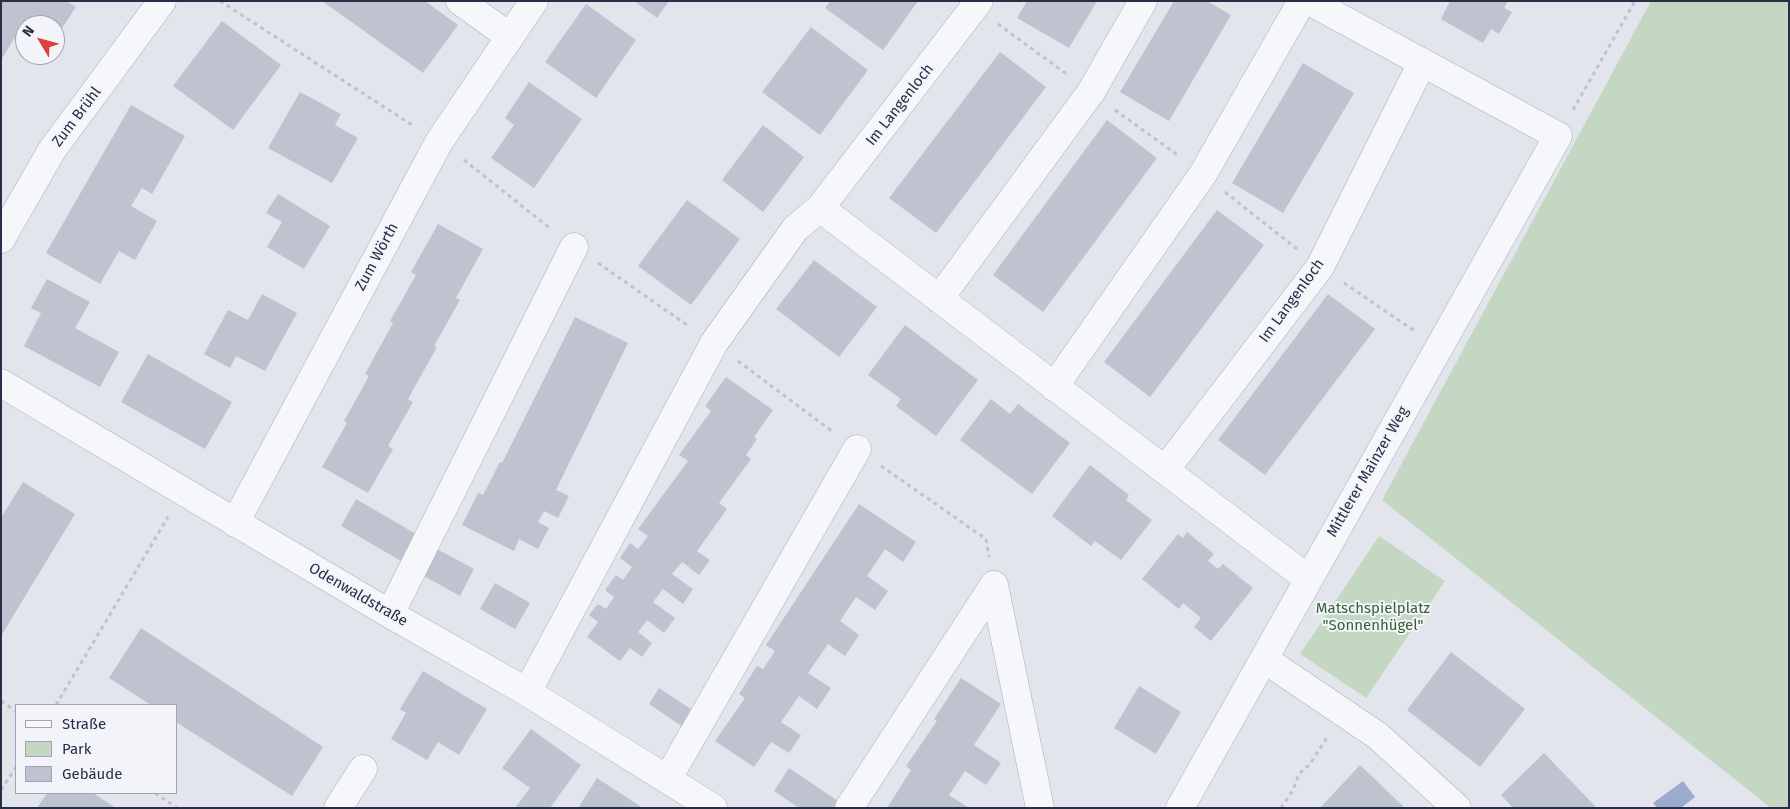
<!DOCTYPE html>
<meta charset="utf-8">
<style>
body{margin:0}
#map{position:relative;width:1790px;height:809px;overflow:hidden;background:#e3e5ec;font-family:"Fira Sans",sans-serif}
canvas{display:block}
.frame{position:absolute;inset:0;border:2px solid #282e46;pointer-events:none}
.legend{position:absolute;left:15px;top:704px;width:162px;height:90px;box-sizing:border-box;background:#f3f4f9;border:1px solid #a2a5b1;margin:0;padding:6px 9px;list-style:none;font-size:15px;color:#282e46}
.legend li{display:flex;align-items:center;gap:10px;height:25px}
.legend b{width:25px;border:1px solid #a2a5b1}
.north{position:absolute;left:15px;top:15px;width:50px;height:50px;box-sizing:border-box;background:#f3f4f9;border:1px solid #a2a5b1;border-radius:50%;rotate:307deg;font-size:14px;font-weight:700;line-height:20px;text-align:center;color:#282e46}
.north::after{content:'';display:block;margin:auto;width:18px;height:22px;background:#db423d;clip-path:polygon(50% 0,100% 100%,50% 72%,0 100%)}
</style>
<div id="map">
<canvas width="1790" height="809"></canvas>
<div class="frame"></div>
<ul class="legend">
<li><b style="height:6px;background:#f6f7fa"></b>Straße</li>
<li><b style="height:14px;background:#c4d7c3"></b>Park</li>
<li><b style="height:14px;background:#bfc2cf"></b>Gebäude</li>
</ul>
<div class="north">N</div>
</div>
<script>
const c = document.querySelector('canvas').getContext('2d');
c.lineJoin = 'round';
function paint(path, color) { c.fillStyle = color; c.fill(path, 'evenodd'); }
const toPath = rows => new Path2D(rows.map(r => 'M' + r).join(''));
function trace(path, color, width, dash) { c.strokeStyle = color; c.lineWidth = width; c.lineCap = dash ? 'butt' : 'round'; c.setLineDash(dash || []); c.stroke(path); }
function write(font, color, halo, rows, align = 'center') {
  c.font = font + ' "Fira Sans",sans-serif'; c.lineWidth = 4; c.setLineDash([]); c.textBaseline = 'middle'; c.strokeStyle = halo; c.fillStyle = color; for (const [text, x, y, turn = 0] of rows) {
    c.save(); c.translate(x, y); c.rotate((+turn || 0) * Math.PI / 180); c.textAlign = isNaN(turn) ? turn : align; if (halo) c.strokeText(text, 0, 0); c.fillText(text, 0, 0); c.restore();
  }
}
paint(toPath([
 [1651,1,1789,1,1789,808,1771,808,1382,500],
 [1379,536,1445,581,1366,698,1300,654]
]), '#c4d7c3');
paint(toPath([
 [1683,781,1695,797,1681,808,1657,808,1653,803]
]), '#9babcf');
paint(toPath([
 [1,1,67,1,76,7,55,39,55,25,25,25,25,35,19,31,1,60],
 [322,1,425,1,458,25,423,73],
 [634,1,669,1,657,18],
 [830,1,918,1,883,50,825,8],
 [1027,1,1097,1,1069,48,1017,18],
 [1174,1,1207,1,1231,15,1169,121,1120,92],
 [1450,1,1508,1,1504,8,1512,12,1499,34,1491,29,1483,43,1441,19],
 [586,4,636,40,596,98,545,62],
 [222,21,281,65,233,130,173,86],
 [811,27,868,70,820,135,762,92],
 [1000,52,1046,87,936,233,889,198],
 [1303,63,1354,93,1283,213,1232,183],
 [529,82,582,119,534,188,491,158,514,125,505,118],
 [300,92,341,114,335,125,358,138,332,183,268,148],
 [131,105,185,136,152,194,142,188,131,206,157,221,135,260,119,251,100,284,46,253],
 [1107,120,1157,158,1043,312,993,275],
 [763,125,804,157,763,212,722,180],
 [278,194,330,226,304,269,267,247,282,222,266,213],
 [687,200,740,239,691,305,638,266],
 [1217,210,1264,245,1150,397,1104,362],
 [438,224,483,249,456,298,460,300,434,346,437,347,408,399,413,402,388,446,393,449,368,493,322,467,347,423,344,421,369,376,365,374,393,323,390,321,416,275,411,272],
 [814,260,877,307,839,357,776,309],
 [47,279,90,302,75,328,119,352,100,387,24,346,41,313,31,308],
 [262,294,297,313,265,371,236,356,230,368,204,354,228,310,248,320],
 [1328,294,1375,329,1265,475,1218,440],
 [575,317,628,343,556,490,569,496,558,518,544,511,538,522,549,528,538,549,519,539,514,551,462,525,478,493,483,495,500,462,502,463],
 [905,325,978,380,936,436,896,406,901,399,868,375],
 [148,354,232,402,205,449,121,402],
 [726,377,773,410,754,437,757,439,746,455,751,459,719,503,727,509,697,551,710,560,699,575,682,562,672,574,693,589,683,604,663,589,653,602,675,618,664,633,647,620,638,632,652,643,642,657,630,648,620,661,587,637,598,622,589,615,598,604,606,609,614,597,605,590,616,575,623,580,632,567,620,558,630,543,638,549,648,536,638,529,688,461,679,455,711,411,705,406],
 [991,399,1010,414,1018,404,1070,443,1032,494,960,440],
 [1090,465,1129,495,1126,500,1152,520,1121,560,1095,541,1091,546,1052,516],
 [23,482,75,514,1,636,1,518],
 [356,499,416,534,401,561,341,526],
 [859,504,916,542,903,562,885,549,867,576,888,591,875,610,856,597,840,621,859,635,845,656,828,644,808,673,831,688,817,709,799,696,781,722,801,735,789,753,771,742,754,767,715,741,745,698,739,694,757,666,763,669,775,651,766,645],
 [1187,532,1214,554,1208,561,1218,569,1223,564,1253,588,1211,641,1194,627,1201,618,1183,603,1179,609,1142,579,1178,534,1183,538],
 [437,549,474,569,460,596,422,575],
 [495,583,530,603,515,629,480,609],
 [141,628,323,747,292,796,176,722,176,705,151,705,109,678],
 [1451,652,1525,709,1480,767,1407,710],
 [423,671,487,709,459,755,438,742,427,760,391,739,406,713,400,709],
 [961,678,1001,704,974,745,1001,763,986,785,965,771,949,795,969,808,887,808,911,770,906,766,937,721,934,719],
 [1139,686,1181,712,1156,754,1114,728],
 [659,688,694,711,683,727,649,704],
 [531,729,581,765,550,808,515,808,530,788,502,768],
 [1544,753,1571,781,1597,808,1513,808,1501,795],
 [1360,765,1383,787,1405,808,1320,808],
 [789,768,844,805,842,808,799,808,774,791],
 [597,778,643,808,578,808],
 [47,793,93,793,116,808,37,808]
]), '#bfc2cf');
const minor = toPath([
 [460,1,510,37],
 [979,1,820,208,1307,578],
 [1,239,52,150,162,1],
 [939,299,1091,92,1143,1],
 [1,383,390,614,527,692,713,808],
 [1054,387,1203,174,1302,1],
 [1165,470,1320,267,1422,63],
 [235,523,439,142,534,1],
 [994,585,1040,808],
 [390,614,574,247],
 [1264,659,1378,736,1457,808],
 [527,692,714,343,795,229,820,208],
 [668,778,857,449],
 [338,808,363,769],
 [849,808,994,585],
 [1180,808,1558,136,1309,1]
]);
trace(minor, '#abaeba', 29);
trace(toPath([
 [220,1,415,127],
 [998,24,1068,75],
 [1115,110,1179,156],
 [1573,110,1635,1],
 [464,160,551,229],
 [1225,192,1297,249],
 [598,263,690,327],
 [1344,283,1416,332],
 [738,361,833,432],
 [881,466,986,539,989,557],
 [1,701,16,711],
 [56,705,168,517],
 [1,790,16,767],
 [155,793,177,808],
 [1281,808,1293,790,1299,774,1310,764,1328,736]
]), '#c0c3cb', 3, [4, 4]);
trace(minor, '#f6f7fa', 28);
write('15px', '#282e46', '#f3f4f9', [
 ["Im Langenloch",900,105,-52],
 ["Zum Brühl",77,117,-53],
 ["Zum Wörth",377,257,-62],
 ["Im Langenloch",1292,301,-54],
 ["Mittlerer Mainzer Weg",1368,472,-60],
 ["Odenwaldstraße",358,595,30]
]);
write('15px', '#356334', '#f3f4f9', [
 ["Matschspielplatz",1373,609],
 ["\"Sonnenhügel\"",1373,626]
]);
</script>
